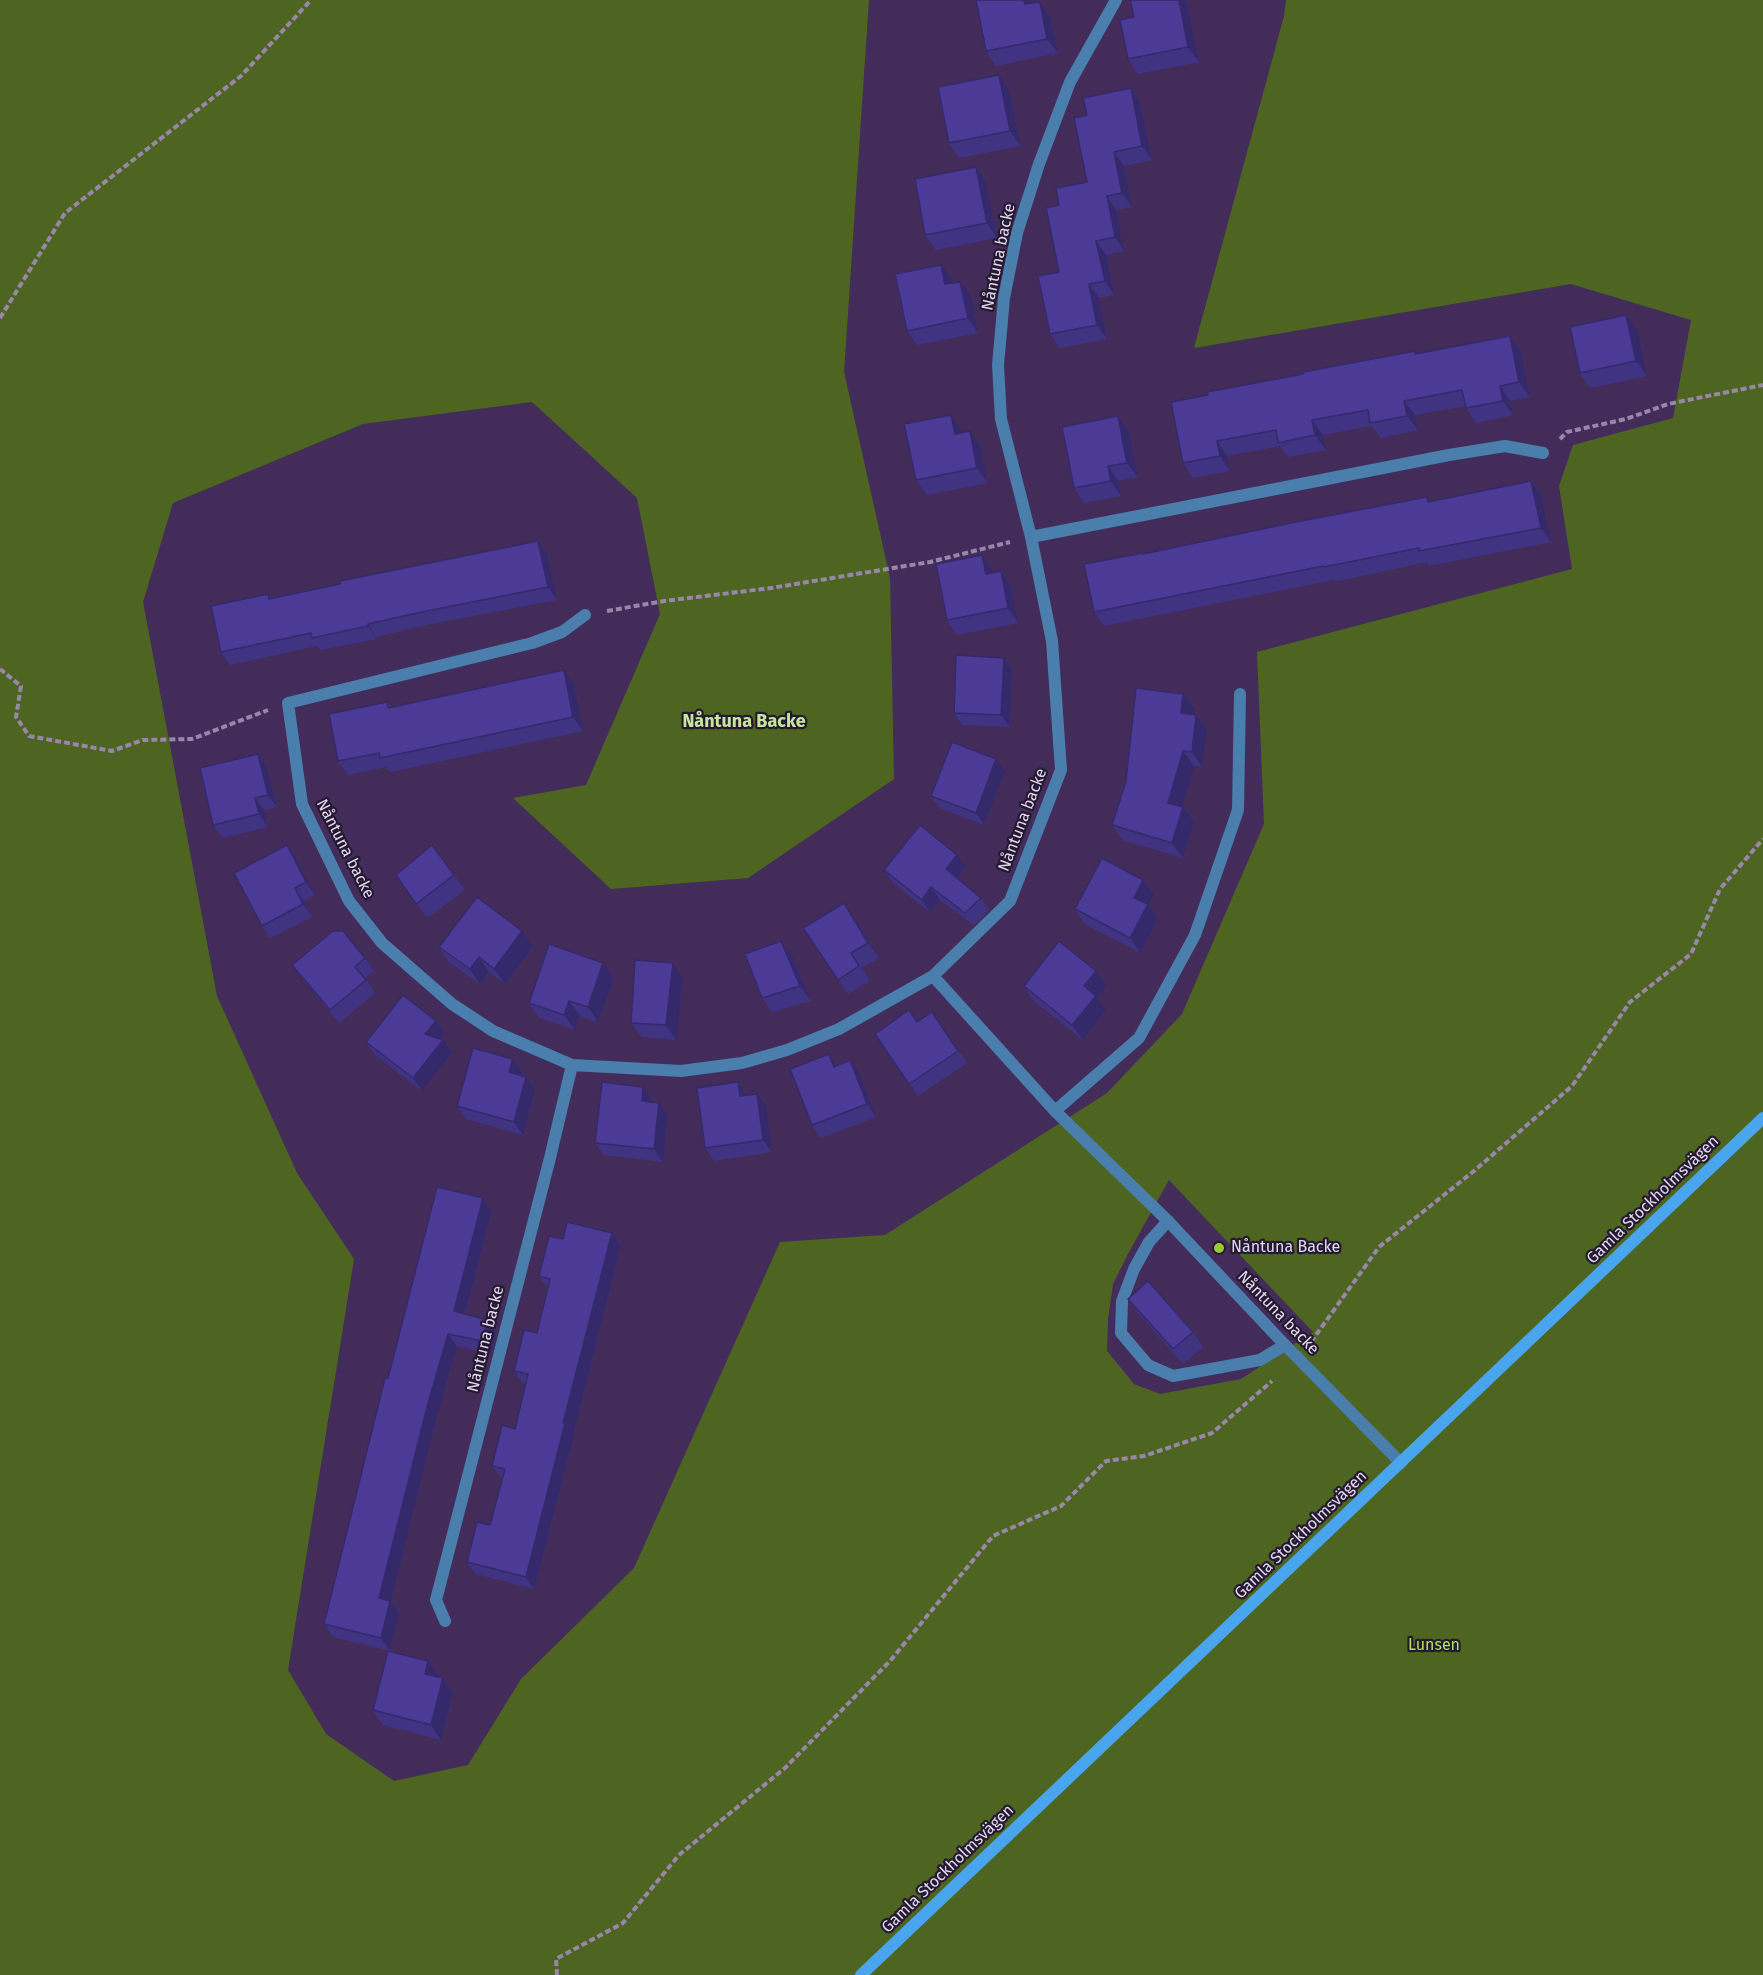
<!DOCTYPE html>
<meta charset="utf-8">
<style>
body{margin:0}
canvas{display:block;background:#432c59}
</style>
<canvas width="1763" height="1975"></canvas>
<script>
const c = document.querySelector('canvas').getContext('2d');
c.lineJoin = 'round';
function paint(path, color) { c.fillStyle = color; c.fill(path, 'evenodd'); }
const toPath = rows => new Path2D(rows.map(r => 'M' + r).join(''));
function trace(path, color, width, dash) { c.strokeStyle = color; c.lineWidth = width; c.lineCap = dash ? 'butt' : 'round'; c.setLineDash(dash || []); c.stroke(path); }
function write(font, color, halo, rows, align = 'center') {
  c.font = font + ' "Fira Sans",sans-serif'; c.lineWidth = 4.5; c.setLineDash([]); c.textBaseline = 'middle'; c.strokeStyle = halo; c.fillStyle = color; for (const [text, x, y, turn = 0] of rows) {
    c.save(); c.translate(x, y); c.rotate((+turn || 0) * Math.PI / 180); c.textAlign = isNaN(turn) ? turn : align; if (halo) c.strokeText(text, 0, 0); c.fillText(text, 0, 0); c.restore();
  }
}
paint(toPath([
 [0,0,869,0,844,372,890,578,894,779,748,878,611,889,513,798,586,785,660,614,637,498,532,402,363,424,173,503,143,602,217,996,297,1173,354,1259,288,1670,326,1734,394,1781,468,1765,521,1679,634,1568,780,1242,885,1235,1107,1093,1182,1014,1264,824,1257,652,1572,569,1559,486,1573,445,1673,418,1691,320,1571,284,1194,348,1284,16,1286,0,1763,0,1763,1975,0,1975],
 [1169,1180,1313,1332,1241,1379,1160,1394,1134,1384,1107,1351,1108,1319,1113,1284,1129,1252]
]), '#4d6520');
trace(toPath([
 [0,318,65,213,241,76,311,0],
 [1560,439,1567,432,1626,419,1668,404,1763,385],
 [607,611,664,601,771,588,930,562,1010,542],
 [0,669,21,686,16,717,29,736,112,751,143,740,192,739,268,710],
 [1311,1342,1379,1247,1474,1171,1572,1086,1630,1002,1691,954,1720,889,1763,839],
 [557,1975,556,1959,623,1923,679,1855,785,1768,890,1661,993,1536,1061,1506,1106,1461,1144,1456,1212,1433,1272,1381]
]), '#9887ab', 4, [6, 3]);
trace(toPath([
 [1168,1221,1149,1242,1134,1269,1122,1301,1121,1333,1148,1365,1173,1376,1260,1360,1285,1345]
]), '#497ead', 12);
trace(toPath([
 [1031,537,1449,455,1505,446,1543,453],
 [585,615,562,632,532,643,288,703,302,804,349,901,382,943,452,1004,493,1031,572,1065,681,1071,742,1063,787,1050,839,1029,933,976,1010,901,1061,770,1052,641,1031,537,1001,419,998,365,1004,298,1017,233,1039,164,1070,82,1116,0],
 [933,976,1055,1111,1168,1221,1285,1345,1401,1463],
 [1055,1111,1139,1038,1195,935,1238,810,1240,694],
 [445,1621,436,1600,550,1158,572,1065]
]), '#497ead', 12);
trace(toPath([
 [861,1975,1763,1118]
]), '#4aa5ef', 12);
paint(toPath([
 [1130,0,1185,0,1187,3,1199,62,1138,74,1128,59,1134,17],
 [1040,2,1050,17,1058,53,996,66,986,51],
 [1131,88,1140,102,1152,160,1124,166,1132,207,1116,210,1124,251,1106,255,1114,295,1099,298,1107,339,1060,348,1050,334,1059,272,1059,205,1087,182,1087,115],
 [1009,90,1021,146,959,158,949,143],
 [976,167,986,182,997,238,936,250,925,235],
 [952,280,952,283,960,282,971,296,978,333,917,345,907,331],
 [1637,330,1647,376,1590,388,1580,373],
 [1510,336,1521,351,1530,397,1510,401,1513,415,1476,423,1466,408,1466,406,1415,415,1418,430,1381,438,1372,426,1323,435,1326,450,1288,457,1280,446,1227,456,1230,471,1193,478,1183,463,1303,374],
 [951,415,961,430,962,433,980,446,988,483,927,495,916,480],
 [1118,416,1129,431,1138,477,1118,481,1121,496,1084,503,1074,488],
 [1531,481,1541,495,1551,542,1429,566,1427,562,1334,582,1333,580,1104,626,1094,612,1144,554,1430,501],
 [538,541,547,553,557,600,426,625,376,637,377,639,321,650,317,646,230,665,221,652,268,594,271,598],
 [982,555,992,570,993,573,1001,571,1011,586,1018,623,957,635,947,620],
 [1004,658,1012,670,1010,727,962,725,954,713],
 [574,684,583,731,390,772,386,767,348,775,338,761,387,702,391,707],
 [1194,708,1193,714,1207,730,1202,767,1194,766,1182,807,1194,822,1183,858,1123,840,1112,825],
 [258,754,267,767,277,807,264,810,268,827,222,838,213,825],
 [996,759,1005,771,984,825,940,808,931,796],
 [957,855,966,867,957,878,981,898,989,910,974,925,940,900,930,912,893,883,884,870],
 [296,858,315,895,304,901,312,917,270,938,262,926],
 [396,875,454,875,465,890,427,918],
 [1143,880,1154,895,1148,905,1158,919,1141,953,1085,924,1075,909],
 [844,903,854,918,879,958,862,968,870,981,848,994,803,928],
 [781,941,792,956,811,1001,772,1012,762,998],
 [533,946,505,984,489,972,480,984,449,962,439,947],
 [365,958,374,971,365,978,375,993,339,1023,301,977,292,965],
 [603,963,614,978,598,1022,580,1016,575,1030,539,1018,529,1003],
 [1096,971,1107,986,1097,998,1106,1010,1083,1040,1034,1001,1024,986],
 [683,978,676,1040,642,1037,631,1023],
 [932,1012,967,1063,918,1096,875,1034,917,1022],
 [436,1021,445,1033,440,1039,452,1052,422,1091,375,1055,366,1042],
 [513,1059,522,1072,521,1076,535,1090,523,1135,466,1119,457,1106],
 [837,1065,859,1073,876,1117,821,1138,812,1125],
 [738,1082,746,1095,766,1106,772,1152,714,1161,705,1148],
 [652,1100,652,1102,659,1103,668,1115,663,1162,604,1155,595,1143],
 [483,1198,492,1211,465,1314,496,1333,491,1354,457,1346,436,1420,391,1601,399,1613,390,1651,333,1637,324,1624,388,1378],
 [612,1233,621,1246,573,1434,574,1436,534,1589,476,1574,467,1562,490,1525,502,1478,492,1466,515,1429,526,1384,523,1383,514,1371,537,1333,548,1288,539,1276,563,1239],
 [1128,1299,1193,1332,1203,1347,1183,1364,1138,1313],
 [428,1661,439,1676,438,1677,453,1693,441,1740,383,1725,373,1710]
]), '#403382');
paint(toPath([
 [1024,0,1031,0,1035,19,1025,4],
 [1179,0,1185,0,1187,3,1199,62,1188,47],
 [1040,2,1050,17,1058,53,1047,39],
 [999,75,1009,90,1021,146,1010,131],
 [1131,88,1140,102,1152,160,1142,146],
 [1114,152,1124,166,1132,207,1122,193],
 [976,167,986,182,997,238,987,223],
 [1107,196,1116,210,1124,251,1115,237],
 [1096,241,1106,255,1114,295,1105,281],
 [941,265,952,280,956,299,945,284],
 [960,282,971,296,978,333,968,318],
 [1089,284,1099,298,1107,339,1097,325],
 [1626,315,1637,330,1647,376,1636,361],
 [1510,336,1521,351,1530,397,1519,382],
 [1500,386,1510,401,1513,415,1503,401],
 [1404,401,1415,415,1418,430,1407,416],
 [951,415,961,430,965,449,955,434],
 [1118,416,1129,431,1138,477,1127,463],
 [1312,420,1323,435,1326,450,1315,435],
 [970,431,980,446,988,483,977,468],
 [1217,441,1227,456,1230,471,1220,456],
 [1108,466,1118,481,1121,496,1111,481],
 [1531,481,1541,495,1551,542,1541,528],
 [538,541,547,553,557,600,548,587],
 [982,555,992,570,996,589,986,574],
 [1001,571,1011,586,1018,623,1008,608],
 [368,624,376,637,377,639,368,626],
 [1004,658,1012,670,1010,727,1001,715],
 [564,670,574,684,583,731,573,717],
 [1183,694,1194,708,1192,728,1181,713],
 [1196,715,1207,730,1202,767,1192,752],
 [1183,751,1194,766,1179,818,1168,803],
 [258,754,267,767,277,807,268,795],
 [996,759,1005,771,984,825,976,813],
 [255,798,264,810,268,827,259,814],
 [1183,807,1194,822,1183,858,1172,843],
 [287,845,296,858,315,895,306,882],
 [957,855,966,867,954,881,946,869],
 [1143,880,1154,895,1148,905,1158,919,1141,953,1130,938,1134,898],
 [931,887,940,900,930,912,922,900],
 [295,888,304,901,312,917,303,904],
 [844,903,854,918,879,958,868,943],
 [522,931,533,946,505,984,494,969],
 [781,941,792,956,811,1001,800,986],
 [479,957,489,972,480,984,470,969],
 [603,963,614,978,598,1022,588,1007],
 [673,963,683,978,676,1040,666,1025],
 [1096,971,1107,986,1097,998,1106,1010,1083,1040,1072,1025,1084,986],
 [569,1001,580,1016,575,1030,564,1015],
 [436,1021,445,1033,434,1047,425,1034],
 [443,1040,452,1052,422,1091,413,1078],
 [829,1054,838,1067,834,1067],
 [513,1059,522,1072,518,1085,509,1072],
 [850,1060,859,1073,876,1117,867,1104],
 [526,1077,535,1090,523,1135,514,1122],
 [738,1082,746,1095,740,1096],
 [643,1087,652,1100,650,1113,642,1101],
 [757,1094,766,1106,772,1152,763,1140],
 [659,1103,668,1115,663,1162,654,1149],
 [483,1198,492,1211,462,1324,454,1311],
 [612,1233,621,1246,573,1434,574,1436,534,1589,526,1577,563,1423],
 [487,1320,496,1333,491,1354,482,1341],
 [448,1334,457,1346,436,1420,391,1601,399,1613,390,1651,381,1638,379,1598,427,1407],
 [428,1661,439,1676,435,1689,425,1674],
 [443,1678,453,1693,441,1740,431,1725]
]), '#34296a');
const building = toPath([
 [976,0,1024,0,1025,4,1040,2,1047,39,986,51,976,0],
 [1130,0,1179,0,1188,47,1128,59,1120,20,1134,17,1130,0],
 [999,75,1010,131,949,143,938,87,999,75],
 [1131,88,1142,146,1114,152,1122,193,1107,196,1115,237,1096,241,1105,281,1089,284,1097,325,1050,334,1038,276,1059,272,1046,208,1059,205,1056,188,1087,182,1074,118,1087,115,1083,98,1131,88],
 [976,167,987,223,925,235,915,179,976,167],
 [941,265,945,284,960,282,968,318,907,331,895,274,941,265],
 [1626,315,1636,361,1580,373,1570,327,1626,315],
 [1510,336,1519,382,1500,386,1503,401,1466,408,1462,390,1404,401,1407,416,1370,423,1368,410,1312,420,1315,435,1278,443,1276,430,1217,441,1220,456,1183,463,1171,402,1208,395,1207,392,1303,374,1303,372,1415,351,1415,354,1510,336],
 [951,415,955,434,970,431,977,468,916,480,904,424,951,415],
 [1118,416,1127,463,1108,466,1111,481,1074,488,1062,427,1118,416],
 [1531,481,1541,528,1419,551,1419,548,1324,567,1323,566,1094,612,1084,564,1143,553,1143,554,1296,522,1427,497,1428,502,1531,481],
 [538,541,548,587,417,613,368,624,368,626,312,638,311,633,221,652,211,606,268,594,269,599,340,584,340,581,538,541],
 [982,555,986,574,1001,571,1008,608,947,620,936,564,982,555],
 [956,655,1004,658,1001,715,954,713,956,655],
 [564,670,573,717,380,758,379,753,338,761,329,714,387,702,388,708,564,670],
 [1136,688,1183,694,1181,713,1196,715,1192,752,1183,751,1168,803,1183,807,1172,843,1112,825,1126,781,1136,688],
 [952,742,996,759,976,813,931,796,952,742],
 [258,754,268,795,255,798,259,814,213,825,200,768,258,754],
 [920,825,957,855,946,869,981,898,965,913,931,887,922,900,884,870,920,825],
 [287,845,306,882,295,888,303,904,262,926,234,873,287,845],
 [432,845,454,875,416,904,396,875,432,845],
 [1102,858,1143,880,1134,898,1148,904,1130,938,1075,909,1102,858],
 [477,897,522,931,494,969,479,957,470,969,439,947,477,897],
 [844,903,868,943,851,953,859,966,838,980,803,928,844,903],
 [333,931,343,931,365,958,355,967,366,980,330,1010,292,965,333,931],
 [781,941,800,986,762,998,745,954,781,941],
 [1059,941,1096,971,1084,986,1096,996,1072,1025,1024,986,1059,941],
 [549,944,603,963,588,1007,569,1001,564,1015,529,1003,549,944],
 [635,960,673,963,666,1025,631,1023,635,960],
 [403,995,436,1021,425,1034,443,1040,413,1078,366,1042,403,995],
 [909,1010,917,1022,932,1012,958,1051,909,1084,875,1034,909,1010],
 [473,1048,513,1059,509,1072,526,1077,514,1122,457,1106,473,1048],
 [829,1054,834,1067,850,1060,867,1104,812,1125,790,1069,829,1054],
 [602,1082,643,1087,642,1101,659,1103,654,1149,595,1143,602,1082],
 [738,1082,740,1096,757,1094,763,1140,705,1148,697,1088,738,1082],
 [437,1187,483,1198,454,1311,487,1320,482,1341,448,1334,427,1407,379,1598,390,1601,381,1638,324,1624,385,1378,388,1378,437,1187],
 [567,1222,612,1233,563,1423,565,1423,526,1577,467,1562,477,1522,490,1525,505,1469,492,1466,502,1425,515,1429,528,1374,514,1371,524,1330,537,1333,550,1279,539,1276,549,1236,563,1239,567,1222],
 [1148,1281,1193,1332,1173,1349,1128,1299,1148,1281],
 [388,1651,428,1661,425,1674,443,1678,431,1725,373,1710,388,1651]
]);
paint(building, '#4b3b97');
trace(building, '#34296a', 1.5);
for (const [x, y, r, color] of [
 [1219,1248,6,"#9acb35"]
]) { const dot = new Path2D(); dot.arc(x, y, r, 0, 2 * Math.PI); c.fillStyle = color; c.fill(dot); trace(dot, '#241a2f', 2); }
write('16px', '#e2d5f1', '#241a2f', [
 ["Nåntuna backe",999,257,-78],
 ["Nåntuna backe",1023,820,-69],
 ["Nåntuna backe",345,849,63],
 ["Gamla Stockholmsvägen",1653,1200,-44],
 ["Nåntuna backe",1278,1313,46],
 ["Nåntuna backe",486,1339,-76],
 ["Gamla Stockholmsvägen",1301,1535,-44],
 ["Gamla Stockholmsvägen",948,1869,-44]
]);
write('16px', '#e2d5f1', '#241a2f', [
 ["Nåntuna Backe",1231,1248]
], 'left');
write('16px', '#afe056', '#241a2f', [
 ["Lunsen",1434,1646]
]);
write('bold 18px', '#c8e59d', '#241a2f', [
 ["Nåntuna Backe",744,722]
]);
</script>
